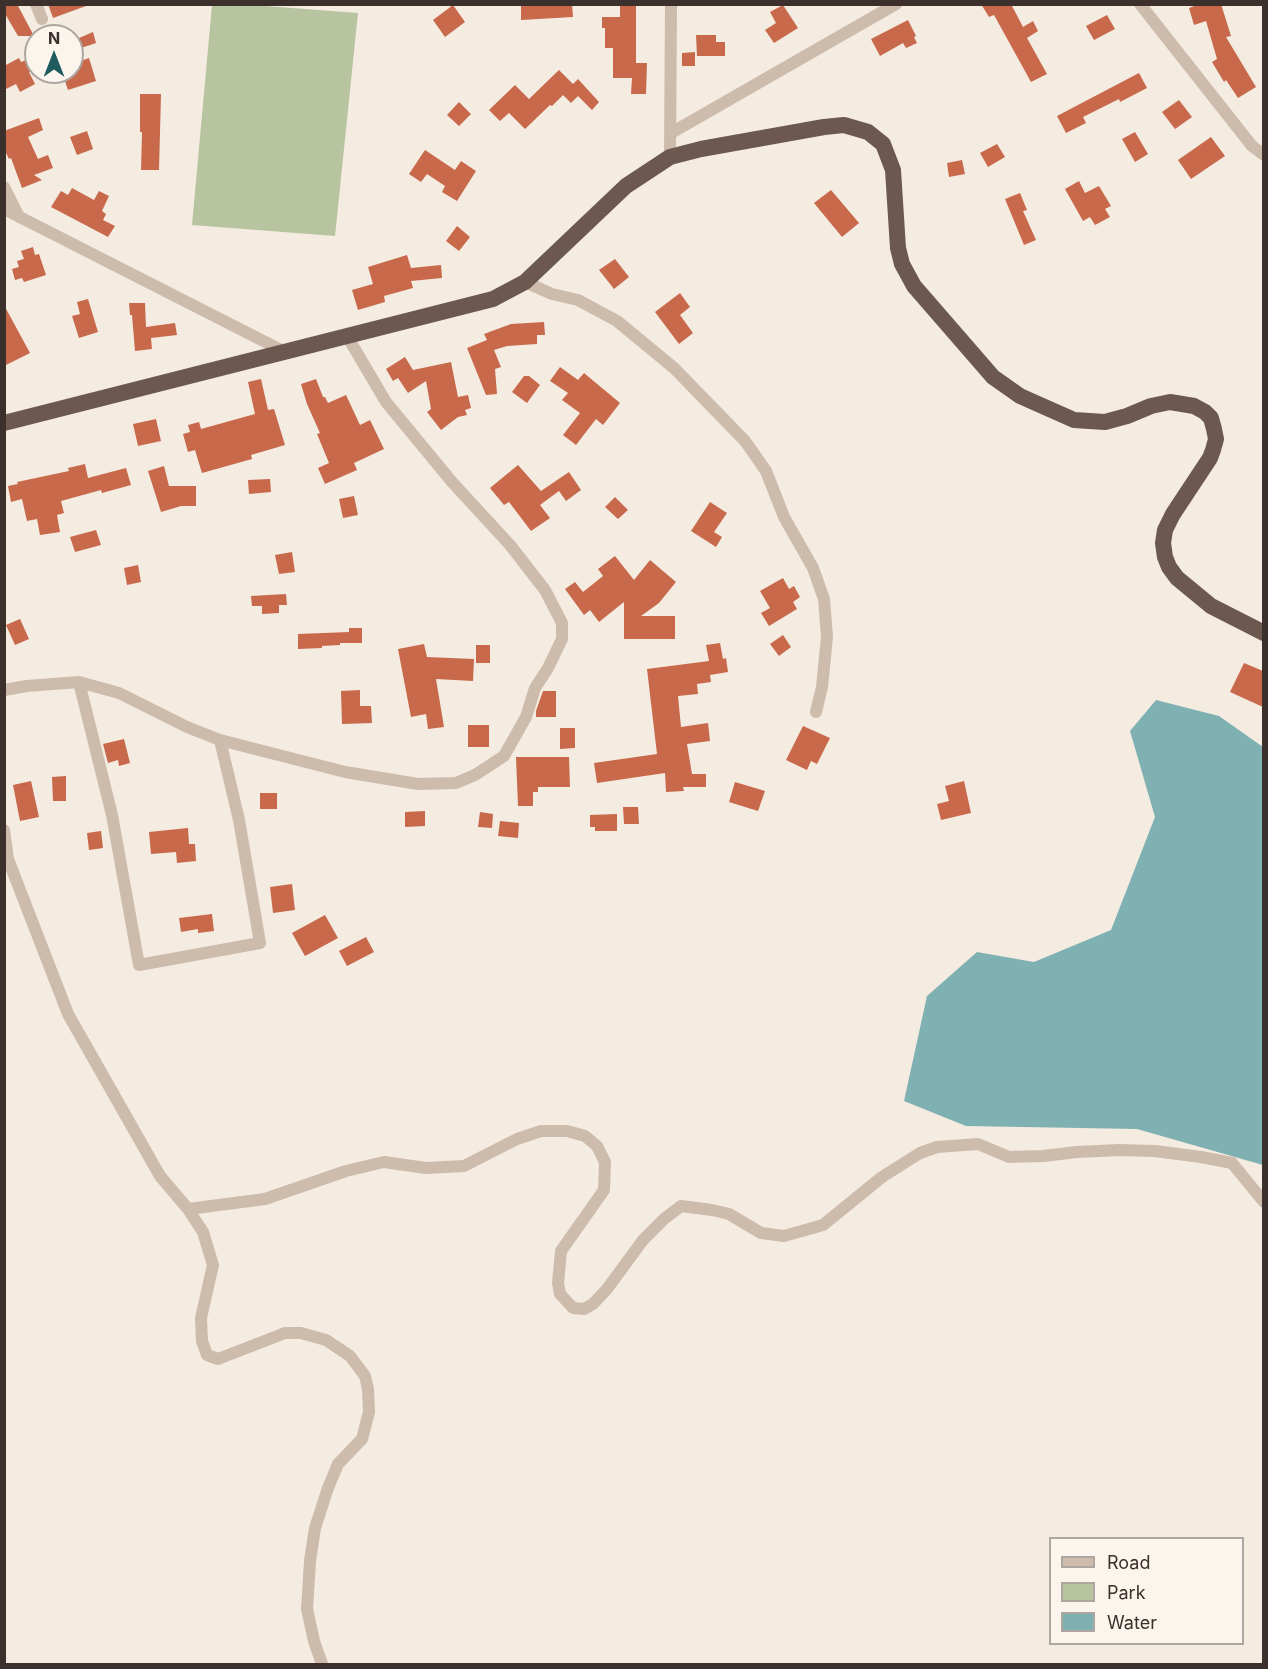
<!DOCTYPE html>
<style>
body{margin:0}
#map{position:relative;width:1268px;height:1669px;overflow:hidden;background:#f4ebe1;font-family:Inter,sans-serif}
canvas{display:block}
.frame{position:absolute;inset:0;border:6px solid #3b302b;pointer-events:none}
.legend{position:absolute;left:1049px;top:1537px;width:195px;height:108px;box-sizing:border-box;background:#fbf5ee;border:2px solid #aea6a0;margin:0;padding:8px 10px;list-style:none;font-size:18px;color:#3b302b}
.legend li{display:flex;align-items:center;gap:12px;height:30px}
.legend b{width:30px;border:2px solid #aea6a0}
.north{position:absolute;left:24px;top:24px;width:60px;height:60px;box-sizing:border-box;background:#fbf5ee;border:2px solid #aea6a0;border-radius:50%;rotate:0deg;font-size:16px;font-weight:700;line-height:24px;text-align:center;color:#3b302b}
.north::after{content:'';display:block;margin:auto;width:21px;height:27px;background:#1f5a5e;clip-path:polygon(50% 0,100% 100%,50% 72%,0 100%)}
</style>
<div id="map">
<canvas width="1268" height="1669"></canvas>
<div class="frame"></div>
<ul class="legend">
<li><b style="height:8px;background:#cdbbac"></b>Road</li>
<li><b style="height:16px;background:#b8c4a0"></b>Park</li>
<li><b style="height:16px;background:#7fb0b2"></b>Water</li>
</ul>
<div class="north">N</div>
</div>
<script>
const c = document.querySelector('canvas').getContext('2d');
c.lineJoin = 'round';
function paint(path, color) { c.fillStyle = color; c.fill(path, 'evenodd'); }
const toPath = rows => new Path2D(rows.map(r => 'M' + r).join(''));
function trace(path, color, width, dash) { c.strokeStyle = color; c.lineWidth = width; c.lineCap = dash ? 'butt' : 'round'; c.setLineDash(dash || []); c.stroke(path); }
paint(toPath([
 [212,5,252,5,358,13,335,236,192,225]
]), '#b8c4a0');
paint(toPath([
 [1156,700,1219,716,1263,747,1263,1165,1137,1129,966,1126,904,1101,927,996,977,952,1034,962,1111,930,1155,817,1130,731]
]), '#7fb0b2');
paint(toPath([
 [4,4,17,4,34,36,18,36,4,12],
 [48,4,85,4,86,6,53,18],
 [521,4,572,4,573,17,521,20],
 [620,4,636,4,636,63,647,63,646,94,631,94,632,78,613,78,613,48,605,48,605,28,602,28,602,17,620,17],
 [981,4,1011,4,1023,27,1033,21,1038,31,1027,38,1047,74,1031,82,994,15,989,17],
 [1200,4,1221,4,1231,36,1226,37,1256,87,1238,98,1226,80,1224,82,1212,62,1217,59,1206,21,1194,25,1189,8],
 [453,5,465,22,445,37,433,20],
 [783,5,798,28,774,43,765,30,776,23,770,12],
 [1107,15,1115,29,1094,40,1086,26],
 [908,20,916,36,914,37,917,43,906,48,903,43,880,56,871,39],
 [93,32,96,43,72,51,72,41],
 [696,35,716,35,716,42,725,42,725,56,697,56],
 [695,52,695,66,682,66,682,53],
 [36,56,36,69,29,72,35,84,20,92,16,84,4,90,4,66,19,58,21,62],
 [89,58,96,81,68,90,62,72,72,72,72,64],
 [559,70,573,84,578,79,599,102,592,110,578,96,571,103,563,95,552,106,550,105,525,129,509,113,500,121,489,110,515,85,529,99],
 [1139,73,1147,88,1120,102,1119,99,1083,117,1086,123,1066,133,1057,116],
 [140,94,161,94,159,170,141,170,142,132,140,132],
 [1179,100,1192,117,1175,129,1162,112],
 [459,102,471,114,459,126,447,115],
 [39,118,43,130,28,137,38,159,48,155,53,168,34,175,42,180,22,188,11,158,9,159,4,149,4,131],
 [87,131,93,149,77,155,70,137],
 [1135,132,1148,154,1135,162,1122,139],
 [1211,137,1225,156,1191,179,1178,160],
 [997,144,1005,157,988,167,980,153],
 [425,150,455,170,461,161,476,171,457,201,442,192,445,186,427,174,421,182,409,174],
 [962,160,965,174,949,177,947,163],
 [1079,181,1085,193,1099,186,1111,206,1105,209,1110,217,1095,225,1090,217,1083,221,1065,189],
 [72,188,94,200,99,191,109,196,102,211,106,214,103,220,115,226,108,237,51,207,61,191,68,195],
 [831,190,859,223,842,237,814,203],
 [1020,193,1027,210,1023,211,1036,240,1024,245,1005,199],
 [457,226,470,237,459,251,446,241],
 [33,247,35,255,39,254,46,275,24,282,22,278,15,280,12,269,19,267,17,261,24,259,21,251],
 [407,255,411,268,441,265,442,278,411,281,413,288,384,296,385,302,358,310,352,290,373,284,368,267],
 [615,259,629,277,614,289,599,270],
 [680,293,690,307,680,315,693,333,679,344,655,312],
 [88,299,98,332,79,338,72,316,80,314,77,302],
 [129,303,145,303,146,327,175,323,177,335,151,338,152,349,135,351,132,315,130,315],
 [4,305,30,353,4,366],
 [544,322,545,335,537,335,537,344,507,346,494,350,501,367,495,369,497,394,486,395,467,348,487,340,484,334,511,324],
 [405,357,413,370,451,362,458,397,468,395,471,408,465,410,467,415,458,417,441,430,427,412,431,409,426,381,408,393,398,378,393,381,386,369],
 [560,367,578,380,584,373,620,403,603,425,596,419,576,445,563,435,580,413,562,400,568,393,550,381],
 [524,376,529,376,540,385,527,403,512,392],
 [261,379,268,410,274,409,285,445,251,455,252,459,202,473,195,450,188,452,183,434,190,432,188,425,199,422,201,429,255,414,248,382],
 [316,379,323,397,325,397,328,403,346,395,360,425,370,420,384,449,354,463,357,470,325,484,318,468,329,463,317,434,320,433,307,404,301,384],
 [156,419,161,441,138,446,133,424],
 [85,464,88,478,126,468,131,485,102,493,101,490,61,501,64,513,57,515,60,532,40,535,37,519,27,521,22,499,11,502,8,486,18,484,17,482,69,471,68,468],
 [518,465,541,491,569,472,581,490,566,501,559,491,540,505,550,518,531,531,509,502,504,505,490,488],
 [164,466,169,486,196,486,196,506,181,506,161,512,148,471],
 [270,479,271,492,249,494,248,480],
 [354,496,358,515,343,518,339,499],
 [615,497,628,510,618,519,605,507],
 [710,502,727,513,714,532,722,537,716,547,691,531],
 [96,530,101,545,75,552,70,537],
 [292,552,295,572,279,574,275,555],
 [615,556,634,580,650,560,676,582,659,603,641,616,675,616,675,639,624,639,624,602,599,622,590,610,584,615,565,589,575,582,583,592,603,576,598,569],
 [138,565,141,582,127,585,124,568],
 [783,578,789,589,794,586,800,597,793,602,797,609,769,626,761,613,770,608,760,591],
 [286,594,287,605,279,605,279,613,262,614,262,606,252,606,251,596],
 [20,619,29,639,15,645,6,625],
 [349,628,362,628,362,643,340,643,340,645,322,646,322,648,298,649,298,634,349,632],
 [783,635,791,647,779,656,770,644],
 [720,643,723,659,726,658,728,672,710,675,711,682,697,684,698,694,678,696,681,727,708,723,710,741,687,744,692,774,706,774,706,787,683,787,684,791,666,792,665,773,597,783,594,763,657,754,647,669,709,661,706,645],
 [424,644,427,657,474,659,473,681,436,679,444,727,428,729,426,714,411,717,398,649],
 [476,645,490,645,490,663,476,663],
 [1244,663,1263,671,1263,707,1230,692],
 [360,690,360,706,371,706,372,723,342,724,341,691],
 [543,691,556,691,556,717,536,717,536,711],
 [468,725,489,725,489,747,468,747],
 [803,726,830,738,817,764,811,761,807,770,786,760],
 [560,728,575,728,575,748,560,749],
 [124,739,130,763,119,766,118,760,108,763,103,744],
 [516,757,569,757,570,787,538,787,538,792,533,792,533,806,518,806],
 [66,776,66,801,53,801,52,777],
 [31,781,39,817,20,821,13,785],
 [964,781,971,813,941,820,937,804,949,801,945,786],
 [735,782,765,791,758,811,729,802],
 [260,793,277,793,277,809,260,809],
 [623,807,638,807,639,824,624,824],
 [425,811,425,826,405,827,405,812],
 [480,812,493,814,492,828,478,827],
 [617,814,617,831,595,831,595,827,590,827,590,815],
 [500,821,519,823,518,838,498,836],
 [188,828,189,844,195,844,196,861,177,863,176,852,151,854,149,832],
 [101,831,103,848,89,850,87,833],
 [292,884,295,910,273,913,270,887],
 [212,914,214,931,198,933,198,929,181,932,179,918],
 [325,915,338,938,305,956,292,933],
 [366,937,374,952,347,966,339,951]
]), '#c8694b');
trace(toPath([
 [36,4,42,19],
 [1140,4,1252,146,1264,155],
 [671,133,896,4],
 [670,157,671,4],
 [4,187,19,217],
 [4,209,285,352],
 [525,282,552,294,578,300,617,321,674,368,745,441,766,471,784,517,813,568,824,599,827,637,822,687,816,712],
 [79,682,112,815,139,965,260,943,239,820,220,740],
 [4,690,27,686,79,682,119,693,187,727,220,740,345,772,418,784,456,783,475,775,504,756,526,717,535,688,548,668,562,639,562,623,545,590,510,545,452,482,386,402,347,336],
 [4,830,8,859,68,1014,160,1176,188,1209,203,1232,213,1265,201,1318,202,1341,207,1355,218,1359,285,1333,301,1333,326,1340,350,1356,365,1376,368,1389,369,1412,362,1439,338,1464,328,1488,315,1528,310,1561,307,1609,314,1641,322,1664],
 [188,1209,265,1199,346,1171,384,1162,426,1168,464,1166,517,1139,541,1131,567,1131,585,1136,597,1146,605,1162,604,1190,561,1251,558,1283,560,1294,573,1308,584,1309,593,1304,607,1289,643,1240,664,1219,681,1206,712,1210,729,1214,761,1233,784,1236,823,1225,882,1177,920,1153,937,1147,978,1144,1009,1157,1043,1156,1077,1152,1119,1150,1155,1151,1201,1157,1232,1163,1264,1202]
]), '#cdbbac', 12);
trace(toPath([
 [4,423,493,299,525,282,626,186,670,157,701,149,824,127,844,125,868,132,883,144,893,170,898,248,902,264,914,286,993,377,1020,396,1074,420,1105,422,1127,416,1151,406,1170,402,1194,406,1205,412,1211,418,1214,429,1216,439,1213,450,1210,458,1173,514,1165,530,1163,543,1165,557,1169,567,1177,578,1211,606,1264,633]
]), '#6c584f', 16);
</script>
